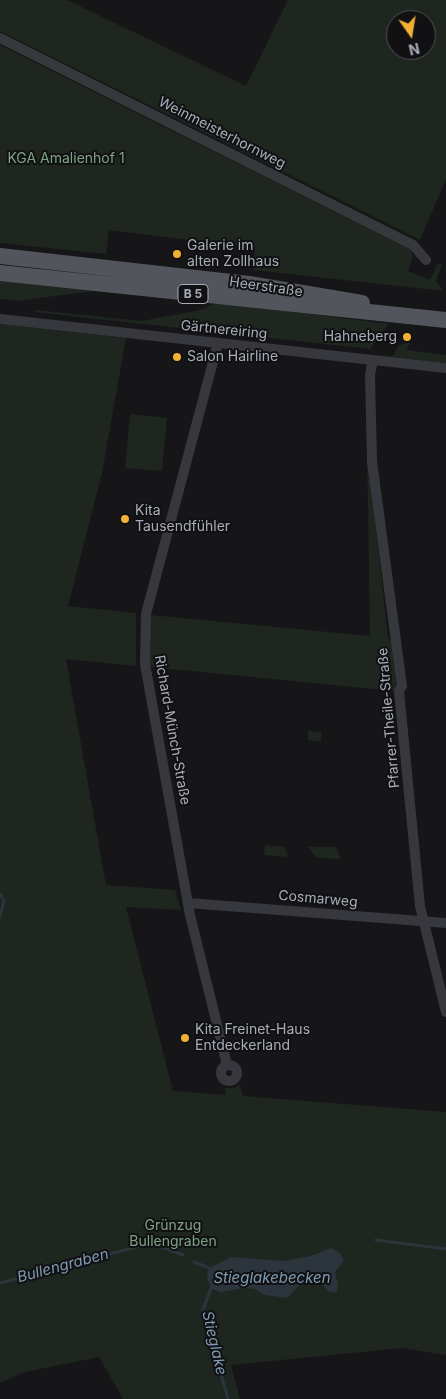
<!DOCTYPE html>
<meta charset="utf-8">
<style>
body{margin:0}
#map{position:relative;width:446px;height:1399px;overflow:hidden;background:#161618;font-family:Inter,sans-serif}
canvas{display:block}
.north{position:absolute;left:386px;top:10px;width:50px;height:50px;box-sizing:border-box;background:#111113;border:1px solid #4d4f55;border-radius:50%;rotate:167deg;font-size:14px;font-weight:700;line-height:20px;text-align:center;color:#a8adb8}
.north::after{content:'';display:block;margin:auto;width:18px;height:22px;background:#f2b134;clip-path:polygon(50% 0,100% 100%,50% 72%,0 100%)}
</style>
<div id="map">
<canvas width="446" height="1399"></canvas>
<div class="north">N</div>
</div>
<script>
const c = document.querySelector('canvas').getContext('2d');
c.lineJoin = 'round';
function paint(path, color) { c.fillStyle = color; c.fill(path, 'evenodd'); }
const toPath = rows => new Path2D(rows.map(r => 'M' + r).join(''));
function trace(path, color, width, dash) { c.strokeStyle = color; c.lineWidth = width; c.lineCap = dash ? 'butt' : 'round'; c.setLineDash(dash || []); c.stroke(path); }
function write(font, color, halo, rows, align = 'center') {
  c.font = font + ' Inter,sans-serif'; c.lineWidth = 4; c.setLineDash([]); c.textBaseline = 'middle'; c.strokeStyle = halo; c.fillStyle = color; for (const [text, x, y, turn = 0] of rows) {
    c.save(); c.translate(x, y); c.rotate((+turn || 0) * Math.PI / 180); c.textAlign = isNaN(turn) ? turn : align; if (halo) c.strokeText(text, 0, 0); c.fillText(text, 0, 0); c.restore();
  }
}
paint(toPath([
 [0,0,67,0,246,86,288,0,446,0,446,179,420,240,0,31],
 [396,20,426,20,426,50,396,50],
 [0,45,410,249,413,256,408,271,430,280,438,263,442,265,436,281,444,291,253,270,255,248,109,230,106,254,0,243],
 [0,279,196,301,93,291,17,301,0,299],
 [217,302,389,324,370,349,34,312,36,310,141,321,201,310],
 [0,324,126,338,102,473,68,606,136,613,136,666,66,659,106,885,175,890,181,910,126,907,173,1091,226,1095,225,1088,234,1088,240,1084,243,1096,446,1112,446,1355,402,1348,231,1365,240,1399,123,1399,99,1357,25,1372,0,1383],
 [410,342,407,350,446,355,446,363,392,357,399,345],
 [130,414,167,418,162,471,125,468],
 [367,447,388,638,392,641,397,688,394,691,151,667,148,664,151,615,370,636],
 [308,731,321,732,321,742,308,740],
 [265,845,284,847,289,857,264,855],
 [308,847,336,847,341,859,317,858]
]), '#1e261f');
paint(toPath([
 [331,1248,340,1253,344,1261,335,1272,338,1285,337,1292,330,1292,320,1283,312,1282,298,1286,288,1298,264,1295,255,1289,245,1288,220,1292,211,1288,207,1278,209,1268,231,1257,284,1261,311,1256]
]), '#2c353c');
trace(toPath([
 [0,894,4,901,0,917],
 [376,1240,446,1249],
 [194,1262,209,1268],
 [0,1283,151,1243,183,1255],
 [211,1288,203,1310,228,1399]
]), '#2c353c', 3);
trace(toPath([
 [0,38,413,245,426,260],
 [0,319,446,368],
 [218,343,146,614,145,664,190,915,227,1065],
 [373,360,370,375,372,461,402,686,399,691,420,906,446,1012],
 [188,903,446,923],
 '221 1073a8 8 0 1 1 16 0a8 8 0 1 1-16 0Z'
]), '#37383d', 10);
trace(toPath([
 [0,256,249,284,362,303],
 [0,273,446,320]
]), '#53555c', 16);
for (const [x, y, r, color] of [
 [177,254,5,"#f2b134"],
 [407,337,5,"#f2b134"],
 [177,357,5,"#f2b134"],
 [125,519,5,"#f2b134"],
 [185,1038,5,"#f2b134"]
]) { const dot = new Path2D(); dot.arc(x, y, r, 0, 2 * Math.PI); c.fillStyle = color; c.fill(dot); trace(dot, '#111113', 2); }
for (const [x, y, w] of [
 [193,294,30]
]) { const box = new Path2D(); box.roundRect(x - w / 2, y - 9.5, w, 19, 4); c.fillStyle = '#111113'; c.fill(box); trace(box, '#a8adb8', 1); }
write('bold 12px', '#a8adb8', null, [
 ["B 5",193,294]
]);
write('14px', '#a8adb8', '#111113', [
 ["Weinmeisterhornweg",222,133,27],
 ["Heerstraße",266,287,8],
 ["Gärtnereiring",224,330,6],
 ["Pfarrer-Theile-Straße",389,718,-95],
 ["Richard-Münch-Straße",172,730,80],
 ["Cosmarweg",318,899,5]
]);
write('14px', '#7fa381', '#111113', [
 ["KGA Amalienhof 1",66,159],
 ["Grünzug",173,1226],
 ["Bullengraben",173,1242]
]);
write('14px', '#a8adb8', '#111113', [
 ["Galerie im",187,246],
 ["alten Zollhaus",187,262],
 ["Hahneberg",397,337,"right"],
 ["Salon Hairline",187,357],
 ["Kita",135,511],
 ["Tausendfühler",135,527],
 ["Kita Freinet-Haus",195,1030],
 ["Entdeckerland",195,1046]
], 'left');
write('italic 15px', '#7f9bb3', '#111113', [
 ["Bullengraben",63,1266,-15],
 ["Stieglakebecken",272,1278],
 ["Stieglake",214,1343,77]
]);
</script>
